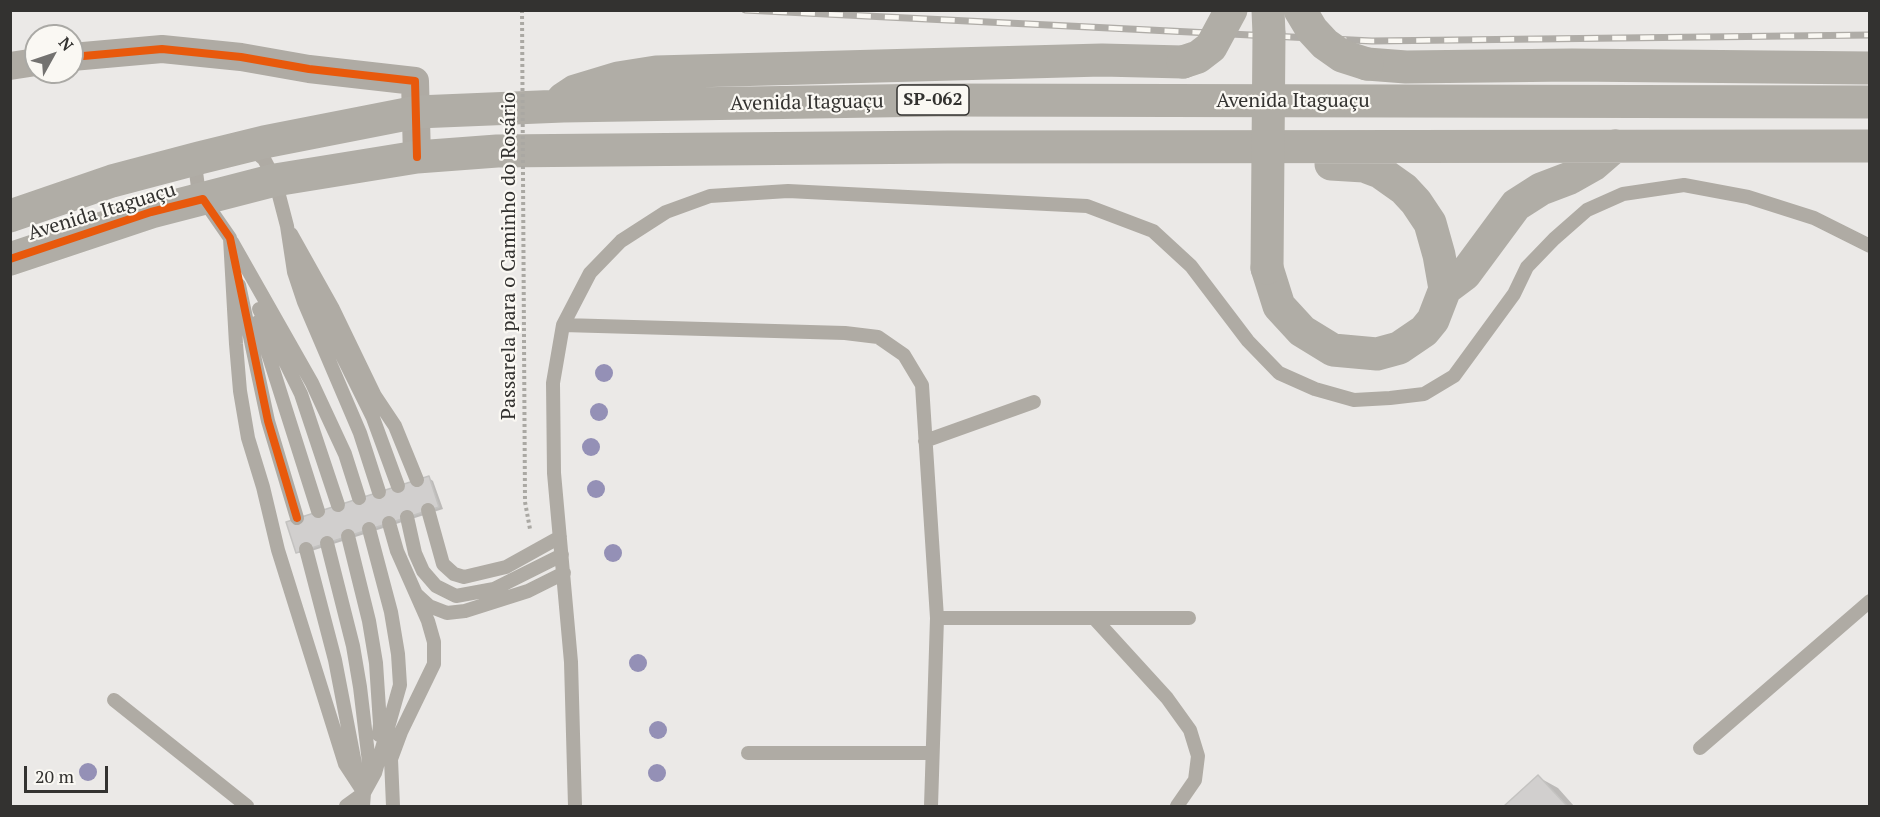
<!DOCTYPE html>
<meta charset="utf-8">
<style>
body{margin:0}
#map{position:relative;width:1880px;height:817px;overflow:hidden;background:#ebe9e7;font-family:"PT Serif",serif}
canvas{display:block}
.frame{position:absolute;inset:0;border:12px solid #333230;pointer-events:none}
.north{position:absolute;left:24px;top:24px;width:60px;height:60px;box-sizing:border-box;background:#faf8f3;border:2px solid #aaa9a5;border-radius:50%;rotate:50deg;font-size:16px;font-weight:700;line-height:24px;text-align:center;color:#333230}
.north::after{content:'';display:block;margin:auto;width:21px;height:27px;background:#737270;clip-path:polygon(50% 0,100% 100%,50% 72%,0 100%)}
.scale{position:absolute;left:24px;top:766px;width:84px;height:27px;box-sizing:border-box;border:3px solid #333230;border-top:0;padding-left:8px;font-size:18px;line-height:21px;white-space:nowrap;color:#333230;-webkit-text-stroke:4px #faf8f3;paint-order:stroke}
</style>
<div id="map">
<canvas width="1880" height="817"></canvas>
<div class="frame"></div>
<div class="north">N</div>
<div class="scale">20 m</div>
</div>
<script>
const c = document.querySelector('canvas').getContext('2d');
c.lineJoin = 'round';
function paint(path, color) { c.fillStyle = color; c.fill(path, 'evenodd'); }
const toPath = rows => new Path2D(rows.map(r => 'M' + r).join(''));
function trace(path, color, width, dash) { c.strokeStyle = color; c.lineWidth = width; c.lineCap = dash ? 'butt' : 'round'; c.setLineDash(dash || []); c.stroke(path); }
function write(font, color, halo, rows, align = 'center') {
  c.font = font + ' "PT Serif",serif'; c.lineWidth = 4.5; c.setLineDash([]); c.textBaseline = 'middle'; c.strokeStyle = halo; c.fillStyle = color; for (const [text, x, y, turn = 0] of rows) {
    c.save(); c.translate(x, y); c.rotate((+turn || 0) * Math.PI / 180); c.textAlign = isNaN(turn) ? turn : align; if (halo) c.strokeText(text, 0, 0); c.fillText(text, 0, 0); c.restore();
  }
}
paint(toPath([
 [429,478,433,481,443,509,302,554,297,552],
 [1538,777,1558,788,1574,806,1506,806]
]), '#0003');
const building = toPath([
 [429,476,439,507,296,553,286,522,429,476],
 [1538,775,1567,806,1504,806,1538,775]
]);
paint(building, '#d1cfce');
trace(building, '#c3c2c0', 1.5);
trace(toPath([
 [525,502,530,529]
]), '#aaa8a3', 4, [3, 3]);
trace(toPath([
 [252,149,264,159,275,180,287,226,294,272,304,302,360,433,379,492],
 [199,158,196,172,198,187,203,199,230,238,231,245],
 [291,234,333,309,375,396,395,426,417,480],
 [230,238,236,344,240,391,248,438,263,487,278,550,345,764,364,793],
 [232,242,312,383,345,454,359,498],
 [302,268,318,307,373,418,398,486],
 [239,285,268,421,297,518],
 [259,309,301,394,338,505],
 [258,322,318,511],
 [563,325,845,333,878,337,904,355,922,385,937,618,931,806],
 [925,441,1034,402],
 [428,510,443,564,454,574,464,577,506,567,560,537],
 [407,517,415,553,423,571,436,586,456,596,494,589,562,555],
 [389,523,397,551,428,621,434,642,434,664,401,732,391,759,393,806],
 [348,536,369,621,376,663,380,724,379,735],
 [327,543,353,646,360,687,371,779],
 [306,549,335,660,358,779,364,793,363,806],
 [417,595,429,606,447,613,465,611,528,591,564,573],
 [937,618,1189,618],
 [1094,618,1167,698,1190,730,1198,756,1195,780,1177,806],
 [114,700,247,806],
 [1700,748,1870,601],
 [748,753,932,753],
 [346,806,364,793,375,773,400,685,398,654,391,612,369,529],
 [575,806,571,662,554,473,553,383,563,325,590,273,621,241,666,212,710,196,788,191,1087,206,1153,231,1191,266,1248,341,1279,373,1315,389,1354,400,1390,398,1424,394,1454,376,1514,294,1527,267,1554,239,1587,210,1623,194,1684,185,1748,197,1814,218,1870,246]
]), '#afaba4', 14);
trace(toPath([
 [72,57,162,49,241,57,309,69,415,81,417,157],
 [10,66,36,62]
]), '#afaba4', 28);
trace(toPath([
 [1268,10,1269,34],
 [1367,64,1406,67,1572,65,1870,68],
 [563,99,575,91,618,78,656,72,1102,60,1183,62],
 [1331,164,1364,166,1380,172,1404,189,1416,202,1430,223,1439,255,1445,289],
 [10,216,112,181,199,158,264,142,417,112,563,106,938,100,1870,102],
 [10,259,151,212,275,180,417,157,497,151,947,147,1870,146],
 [1267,268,1279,306,1302,331,1333,350,1377,354,1399,348,1424,331,1433,320,1445,289,1465,274,1516,205,1541,189,1570,178,1593,165,1615,146]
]), '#b0ada6', 33);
const rail = toPath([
 [745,10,1372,41,1870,35]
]);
trace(rail, '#afaca7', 7);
trace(rail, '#faf8f3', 4.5, [14]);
trace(toPath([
 [522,10,525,502]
]), '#aaa8a3', 4, [3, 3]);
trace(toPath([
 [1300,10,1312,30,1325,44,1342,56,1367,64],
 [1183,62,1198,57,1211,47,1231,10],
 [1267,268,1269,34]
]), '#b0ada6', 33);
trace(toPath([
 [72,57,162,49,241,57,309,69,415,81,417,157],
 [10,259,151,212,203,199,230,238,268,421,297,518]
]), '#e8590c', 8);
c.fillStyle = '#9490b6';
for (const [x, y] of [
 [604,373],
 [599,412],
 [591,447],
 [596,489],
 [613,553],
 [638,663],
 [658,730],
 [88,772],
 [657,773]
]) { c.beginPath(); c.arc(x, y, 9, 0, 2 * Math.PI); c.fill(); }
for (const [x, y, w] of [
 [933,100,72]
]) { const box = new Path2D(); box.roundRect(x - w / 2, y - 15, w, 30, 4.5); c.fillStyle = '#faf8f3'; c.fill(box); trace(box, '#333230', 1.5); }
write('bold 18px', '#333230', null, [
 ["SP-062",933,100]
]);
write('20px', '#333230', '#faf8f3', [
 ["Avenida Itaguaçu",1293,101],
 ["Avenida Itaguaçu",807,103,-1],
 ["Avenida Itaguaçu",102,212,-17],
 ["Passarela para o Caminho do Rosário",509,256,-90]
]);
</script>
